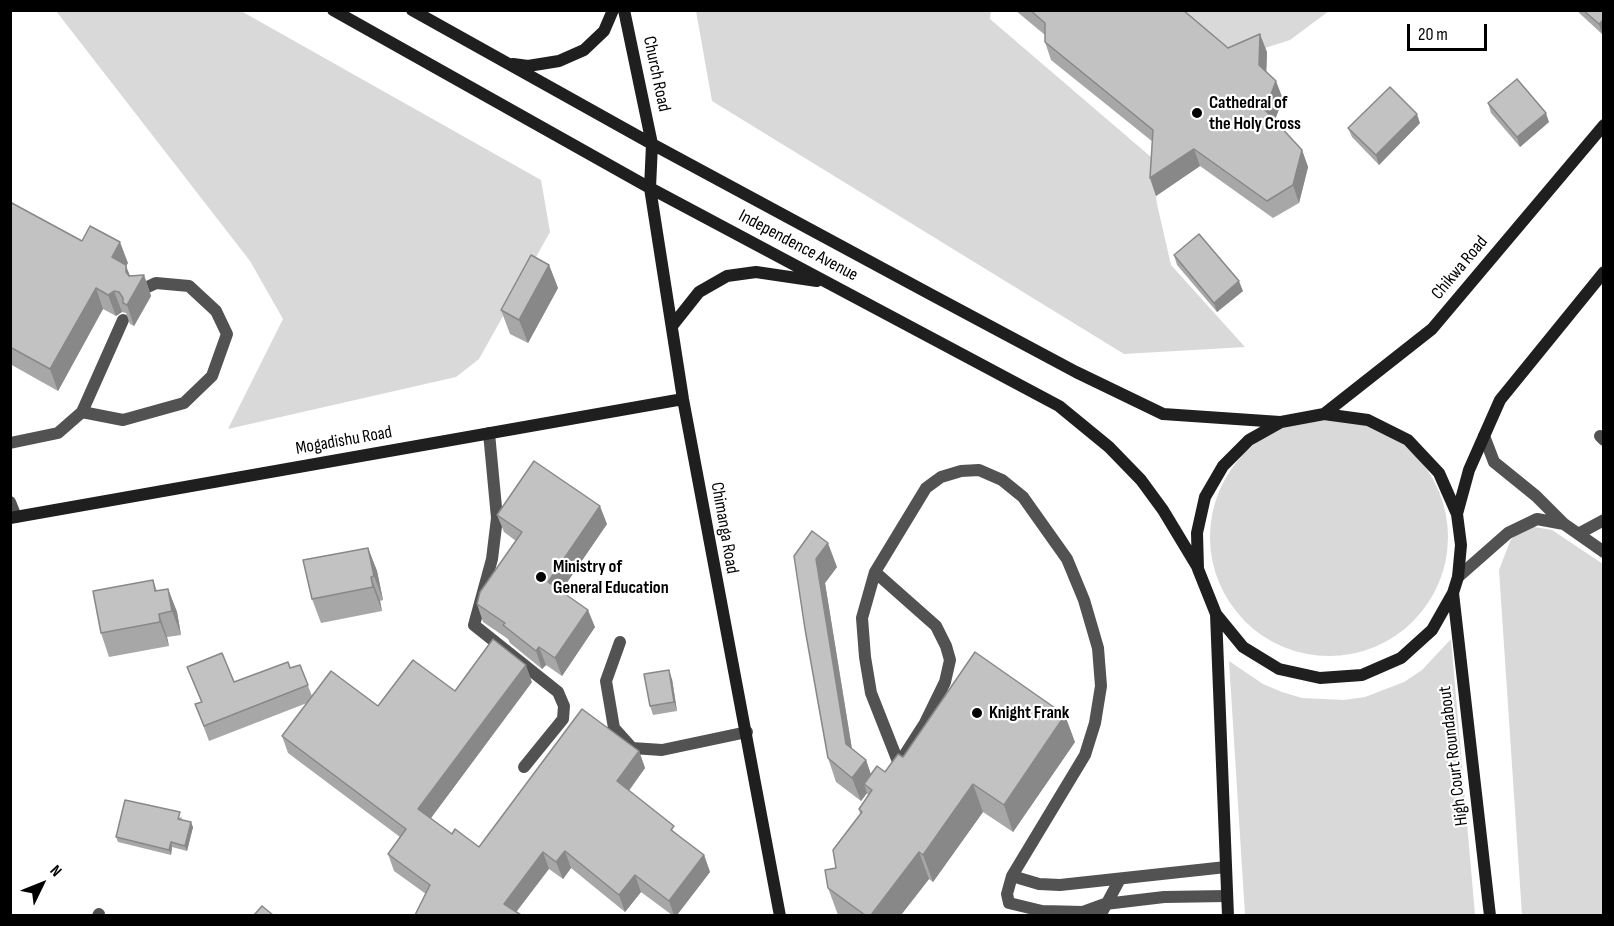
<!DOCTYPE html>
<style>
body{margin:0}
#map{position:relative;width:1614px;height:926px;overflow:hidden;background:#fff;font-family:"Sofia Sans Condensed",sans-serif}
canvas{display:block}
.frame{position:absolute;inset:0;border:12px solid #000;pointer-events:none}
.north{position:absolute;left:12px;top:854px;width:60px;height:60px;-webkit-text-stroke:4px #fff;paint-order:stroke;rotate:47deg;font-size:16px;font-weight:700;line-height:24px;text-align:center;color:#000}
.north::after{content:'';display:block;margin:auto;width:21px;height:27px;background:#000;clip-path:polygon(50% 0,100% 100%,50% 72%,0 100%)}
.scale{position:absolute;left:1407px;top:24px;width:80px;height:27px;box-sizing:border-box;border:3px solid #000;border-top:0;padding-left:8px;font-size:18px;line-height:21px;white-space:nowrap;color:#000;-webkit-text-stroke:4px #fff;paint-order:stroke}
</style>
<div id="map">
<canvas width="1614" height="926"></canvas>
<div class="frame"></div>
<div class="north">N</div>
<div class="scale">20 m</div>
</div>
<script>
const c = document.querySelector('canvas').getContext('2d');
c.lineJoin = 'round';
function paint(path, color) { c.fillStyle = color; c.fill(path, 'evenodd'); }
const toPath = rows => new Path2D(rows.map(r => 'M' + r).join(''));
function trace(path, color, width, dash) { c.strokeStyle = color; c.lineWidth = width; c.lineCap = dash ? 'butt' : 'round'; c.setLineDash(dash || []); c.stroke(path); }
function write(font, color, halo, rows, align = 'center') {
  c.font = font + ' "Sofia Sans Condensed",sans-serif'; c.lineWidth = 4.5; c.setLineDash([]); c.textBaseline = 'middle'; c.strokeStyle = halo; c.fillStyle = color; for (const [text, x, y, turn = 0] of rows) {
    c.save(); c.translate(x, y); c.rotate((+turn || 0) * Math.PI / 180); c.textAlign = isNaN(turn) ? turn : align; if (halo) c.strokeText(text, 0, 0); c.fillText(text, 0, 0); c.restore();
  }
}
paint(toPath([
 [56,11,241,11,541,180,550,232,479,359,456,377,228,429,283,319,250,261],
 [696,11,991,11,990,19,1151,157,1157,204,1171,265,1245,347,1124,354,712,101],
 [1179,11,1329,11,1290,40,1237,57],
 '1210 537a119 119 0 1 1 238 0a119 119 0 1 1-238 0Z',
 [1529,526,1552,530,1603,564,1603,915,1522,915,1499,570,1511,539],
 [1451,639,1475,915,1245,915,1229,661,1263,684,1282,692,1302,698,1344,700,1365,697,1404,682,1422,670]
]), '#d9d9d9');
trace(toPath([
 [82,412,123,420,184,403,212,376,227,334,216,311,189,286,156,283,141,290],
 [489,433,497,518,492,559,474,625,558,692,564,706,563,719,524,767],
 [1484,436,1494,462,1536,496,1564,524,1604,552],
 [1600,436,1604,440],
 [10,443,58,433,82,412,123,320],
 [10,502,16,517],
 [1578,534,1604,520],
 [875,572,936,626,946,646,950,660,945,682,925,723,900,762],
 [1458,577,1508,533,1537,519,1564,524],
 [620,642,606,681,614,728,632,748,662,750,747,732],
 [899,764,871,693,865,657,862,618,875,572,926,488,941,477,961,471,979,470,1002,480,1023,497,1067,559,1084,600,1098,648,1101,686,1095,723,1085,755,1012,876,1007,894,1009,903,1042,911,1083,912,1105,904,1164,897,1227,896],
 [1012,876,1039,884,1060,885,1226,867],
 [98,916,99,914],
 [1100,916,1120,879]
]), '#525252', 12);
trace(toPath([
 [333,10,650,188,1059,406,1109,447,1141,480,1163,510,1198,568],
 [412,10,652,144,930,294,1076,372,1163,414,1280,422],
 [624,10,652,144,650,188,683,399,780,916],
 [513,64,528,66,559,61,584,50,604,31,613,10],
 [672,326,699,292,727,276,756,272,817,281],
 [1324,414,1432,329,1604,125],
 [1457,514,1469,470,1500,400,1604,272],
 [10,518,683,399],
 [1453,593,1490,916],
 [1216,614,1243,647,1279,669,1320,678,1362,675,1401,658,1432,630,1453,593,1458,577,1461,545,1457,514,1439,473,1408,440,1368,420,1324,414,1281,422,1249,440,1223,466,1205,497,1197,533,1198,569,1216,614,1228,916]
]), '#1f1f1f', 12);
paint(toPath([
 [1015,10,1183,10,1228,48,1267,52,1266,71,1283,99,1275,120,1302,150,1308,167,1299,203,1273,218,1200,166,1156,196,1150,178,1153,142,1051,60,1045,42,1045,35],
 [1576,10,1604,10,1604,33,1602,34],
 [1488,103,1549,122,1520,147,1491,113],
 [1420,123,1379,165,1352,137,1348,128],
 [10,202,82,241,128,263,126,266,130,276,144,275,151,296,134,326,130,324,126,313,122,312,116,316,103,309,58,391,10,364],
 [1174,255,1243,291,1217,312,1177,265],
 [549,265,558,288,528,343,510,334,501,310],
 [497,515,607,524,561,591,595,627,562,676,546,665,542,669,510,643,508,639,483,622,477,604,516,541,504,532],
 [368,548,377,571,383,600,380,601,382,611,321,623,312,599],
 [794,556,837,567,825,583,852,749,866,760,871,775,885,772,903,757,1075,742,1013,832,983,812,933,882,929,879,901,915,838,915,828,888,860,814,859,809,868,796,867,793,861,801,836,782,828,758],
 [153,580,157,591,168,589,177,612,181,635,167,637,169,646,109,657,101,633],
 [300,665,312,696,378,706,455,691,532,682,431,818,452,834,479,847,639,751,645,768,629,791,677,834,704,855,710,872,677,915,672,915,641,892,625,912,571,868,563,879,549,869,426,894,394,871,388,854,400,837,288,753,282,736,307,703,209,741,195,704,201,702,187,667,234,682,290,668],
 [672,679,677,711,653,715,650,706],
 [182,817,181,820,193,827,187,851,172,847,171,855,118,842,116,837]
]), '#a7a7a7');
paint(toPath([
 [1604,19,1604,33,1602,34,1599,24],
 [1260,34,1267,52,1266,82,1259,65],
 [1276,81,1283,99,1272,127,1265,110],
 [1546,113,1549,122,1520,147,1517,137],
 [1417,114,1420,123,1379,165,1376,155],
 [1194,149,1200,166,1156,196,1150,178],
 [1302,150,1308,167,1299,203,1293,185],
 [120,242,128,263,126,266,134,286,112,257],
 [549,265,558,288,528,343,519,320],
 [144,275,151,296,134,326,127,305],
 [1239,281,1243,291,1217,312,1214,303],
 [96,288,103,309,58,391,50,369],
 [114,291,122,312,116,316,108,295],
 [600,506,607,524,555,600,548,582],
 [828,543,837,567,825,583,855,768,846,744,816,559],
 [368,548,377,571,383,600,374,576],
 [371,577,380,601,382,611,373,587],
 [168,589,177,612,181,635,172,611],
 [588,610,595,627,562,676,555,658],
 [159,614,167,637,169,646,160,622],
 [539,647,546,665,542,669,536,651],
 [526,665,532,682,425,826,418,809],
 [669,670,672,679,677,711,674,702],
 [1065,715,1075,742,1013,832,1004,805],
 [639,751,645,768,623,798,617,781],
 [866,760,874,783,864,784,867,793,861,801,852,778],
 [973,784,983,812,933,882,923,855],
 [191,822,193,827,187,851,185,846],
 [171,842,172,847,171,855,169,850],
 [565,851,571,868,563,879,556,862],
 [543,852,549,869,514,915,504,904],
 [919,852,929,879,901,915,871,915],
 [704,855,710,872,677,915,674,915,669,901],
 [635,875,641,892,625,912,619,895]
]), '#888');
const building = toPath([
 [1030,10,1183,10,1228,48,1260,34,1259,65,1276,81,1265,110,1302,150,1293,185,1267,201,1194,149,1150,178,1153,130,1045,42,1045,23,1030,10],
 [1583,10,1604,10,1604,19,1599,24,1583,10],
 [1517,79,1546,113,1517,137,1488,103,1517,79],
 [1390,87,1417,114,1376,155,1348,128,1390,87],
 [10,202,82,241,90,226,120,242,112,257,126,265,126,272,129,276,144,275,127,305,123,303,123,298,119,292,114,291,108,295,96,288,50,369,10,347,10,202],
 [1199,234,1239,281,1214,303,1174,255,1199,234],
 [531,255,549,265,519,320,501,310,531,255],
 [534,461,600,506,548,582,588,610,555,658,539,647,536,651,503,625,505,623,477,604,480,592,522,532,497,515,534,461],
 [812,531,828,543,816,559,846,744,866,760,852,778,828,758,805,629,794,556,812,531],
 [368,548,374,576,371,577,373,587,312,599,303,560,368,548],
 [153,580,155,591,168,589,172,611,159,614,160,622,101,633,93,591,153,580],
 [493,639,526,665,418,809,452,834,455,829,479,847,582,709,639,751,617,781,674,826,671,830,704,855,669,901,635,875,619,895,565,851,556,862,543,852,504,904,521,915,415,915,430,885,388,854,406,829,282,736,331,671,378,706,413,660,455,691,493,639],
 [975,652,1065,715,1004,805,973,784,923,855,919,852,871,915,865,915,828,888,825,870,836,868,833,850,862,812,859,809,872,790,864,784,877,766,885,772,898,754,903,757,975,652],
 [222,653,234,682,288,662,290,668,300,665,308,685,204,726,195,704,202,702,187,667,222,653],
 [669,670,674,702,650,706,644,674,669,670],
 [125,800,180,812,178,819,191,822,185,846,171,842,169,850,116,837,125,800],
 [262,906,273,915,254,915,262,906]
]);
paint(building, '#c2c2c2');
trace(building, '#888', 1.5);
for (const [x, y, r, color] of [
 [1197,113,6,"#000"],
 [541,577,6,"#000"],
 [977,713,6,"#000"]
]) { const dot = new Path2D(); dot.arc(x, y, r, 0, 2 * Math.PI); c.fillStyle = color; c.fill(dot); trace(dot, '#fff', 2); }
write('18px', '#000', '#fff', [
 ["Church Road",656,74,78],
 ["Independence Avenue",798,246,28],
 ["Chikwa Road",1460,268,-50],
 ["Mogadishu Road",344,441,-10],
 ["Chimanga Road",724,528,80],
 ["High Court Roundabout",1454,756,-97]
]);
write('bold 18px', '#000', '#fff', [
 ["Cathedral of",1209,103],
 ["the Holy Cross",1209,124],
 ["Ministry of",553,567],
 ["General Education",553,588],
 ["Knight Frank",989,713]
], 'left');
</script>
